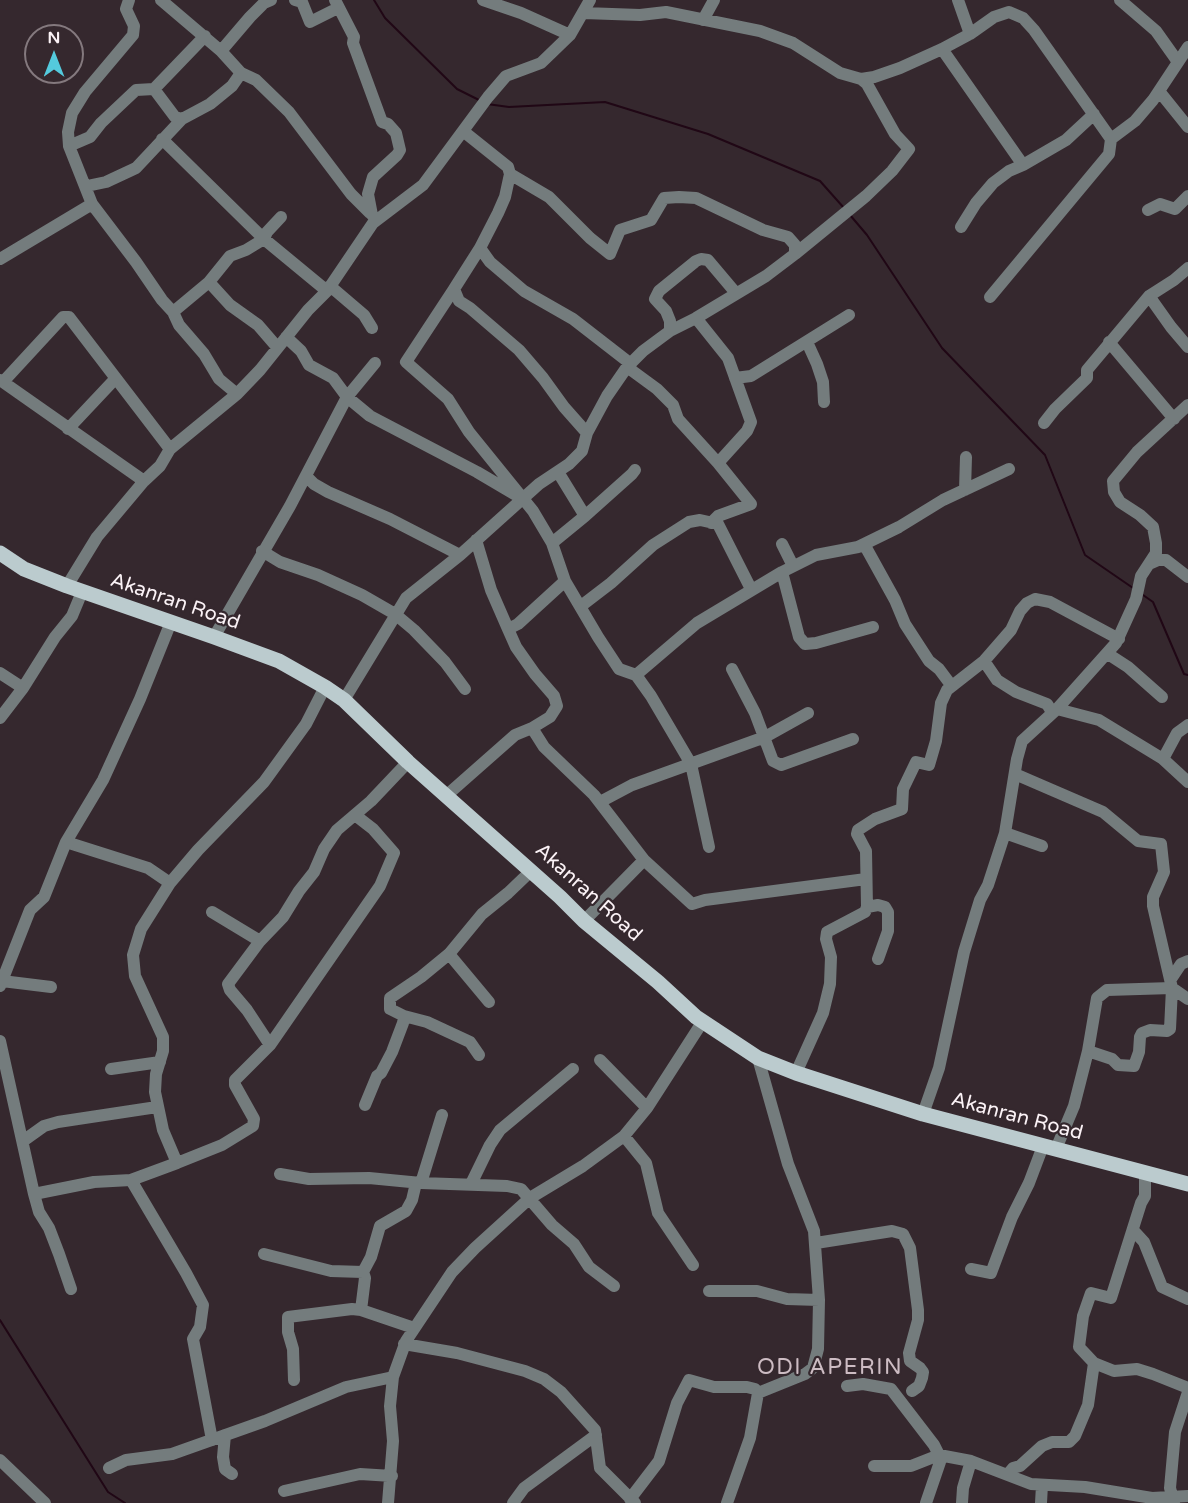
<!DOCTYPE html>
<style>
body{margin:0}
#map{position:relative;width:1188px;height:1503px;overflow:hidden;background:#35282e;font-family:"Varela Round",sans-serif}
canvas{display:block}
.north{position:absolute;left:24px;top:24px;width:60px;height:60px;box-sizing:border-box;background:#35282e;border:2px solid #84797e;border-radius:50%;rotate:0deg;font-size:16px;font-weight:700;line-height:24px;text-align:center;color:#fbf2f6}
.north::after{content:'';display:block;margin:auto;width:21px;height:27px;background:#54cadd;clip-path:polygon(50% 0,100% 100%,50% 72%,0 100%)}
</style>
<div id="map">
<canvas width="1188" height="1503"></canvas>
<div class="north">N</div>
</div>
<script>
const c = document.querySelector('canvas').getContext('2d');
c.lineJoin = 'round';
const toPath = rows => new Path2D(rows.map(r => 'M' + r).join(''));
function trace(path, color, width, dash) { c.strokeStyle = color; c.lineWidth = width; c.lineCap = dash ? 'butt' : 'round'; c.setLineDash(dash || []); c.stroke(path); }
function write(font, color, halo, rows, align = 'center') {
  c.font = font + ' "Varela Round",sans-serif'; c.lineWidth = 4.5; c.setLineDash([]); c.textBaseline = 'middle'; c.strokeStyle = halo; c.fillStyle = color; for (const [text, x, y, turn = 0] of rows) {
    c.save(); c.translate(x, y); c.rotate((+turn || 0) * Math.PI / 180); c.textAlign = isNaN(turn) ? turn : align; if (halo) c.strokeText(text, 0, 0); c.fillText(text, 0, 0); c.restore();
  }
}
trace(toPath([
 [374,0,385,18,457,89,479,100],
 [487,104,509,107,605,102,708,134,820,181,844,208],
 [850,215,867,235,942,348,1045,455,1085,555,1133,588],
 [1143,595,1153,602,1184,674,1188,675],
 [0,1320,108,1492,125,1503]
]), '#200715', 2);
trace(toPath([
 [129,0,126,9,134,26,133,35,85,92,72,113,68,132,69,146,92,204,136,262,162,300,173,312,179,325,204,354,219,379,237,394],
 [161,0,221,51,241,73,256,80,289,112,351,194,370,213],
 [295,0,302,2,310,22,338,8],
 [335,0,354,37,353,43,382,122,388,124,396,133,400,150,397,155,373,177,368,194,372,215],
 [483,0,521,13,570,35],
 [958,0,970,34],
 [1120,0,1156,31,1178,62],
 [703,20,714,0],
 [942,49,1023,165,1066,140,1094,114],
 [221,51,250,17,264,3,271,0],
 [861,79,874,77,900,68,942,49,970,34,994,17,1009,12,1023,18,1034,30,1111,139],
 [154,89,205,36],
 [1159,91,1188,127],
 [182,119,210,104,232,86,241,73],
 [463,131,508,167,510,174,505,197,498,213,480,248,454,289,459,301,470,308,519,350,543,378,564,407,587,433],
 [162,139,264,239,327,291],
 [69,146,90,137,101,123,136,90,154,89,175,117,182,119,136,168,106,182,87,186],
 [510,174,549,197,590,238,610,254,620,230,651,220,664,198,679,197,696,198,763,230,788,237,795,245,795,254],
 [1148,210,1160,204,1175,209,1188,196],
 [961,227,976,203,993,183,1009,171,1023,165],
 [480,248,490,262,524,291,573,319,631,364],
 [0,259,92,204],
 [209,282,230,305,258,325,277,347],
 [330,286,364,315,372,328],
 [454,289,406,362,448,399,469,432,533,511,552,543,565,581,598,637,619,669,636,675,651,696,691,764,709,847],
 [1149,296,1171,327,1188,347],
 [990,297,1109,154,1111,139,1135,121,1153,100,1188,47],
 [173,312,209,282,230,256,246,250,264,239,267,232,281,217],
 [696,318,728,358,751,422,747,431,718,463,751,504,718,516,711,523],
 [670,331,670,321,666,311,655,299,659,291,696,261,701,259,708,260,735,292],
 [286,337,301,351,309,365,333,378,347,397,370,416,477,472,516,495],
 [807,342,817,364,823,382,824,402],
 [1109,342,1174,419],
 [627,367,657,389,673,405,678,419,718,463],
 [735,378,751,376,849,315],
 [0,380,144,481],
 [3,382,63,317,69,317,170,449],
 [1044,423,1055,409,1087,378,1087,370,1149,296,1174,280,1188,268],
 [68,429,116,378],
 [558,472,585,516],
 [306,476,314,484,328,492,390,519,460,555],
 [965,490,966,457],
 [476,540,491,590,508,629],
 [552,543,585,516,632,474,635,470],
 [782,544,793,566],
 [864,544,895,600,905,624,929,661,939,669,951,685],
 [262,551,280,562,318,575,362,595,395,614,414,630,445,662,465,689],
 [1149,564,1158,560,1166,560,1188,577],
 [782,572,799,637,805,644,816,643,873,627],
 [67,586,97,537,144,481,160,466,170,449,237,394,260,370,308,310,327,291,373,223,423,185,488,97,506,76,541,63,570,35,590,0],
 [581,606,611,583,653,545,689,522,700,520,718,524,751,589],
 [214,637,290,506,347,397,375,363],
 [1108,654,1128,667,1162,697],
 [984,661,997,680,1016,692,1047,704,1052,712],
 [732,669,755,713,773,761,781,765,853,739],
 [0,673,23,688],
 [636,675,697,623,782,572,816,555,858,547,899,527,943,500,1009,469],
 [344,700,406,598,460,555,539,484,569,464,582,451,587,433,607,396,627,367,643,351,670,331,696,318,766,276,795,254,866,196,892,171,909,149,895,134,867,84,861,79,840,73,793,43,760,31,666,12,640,15,584,13],
 [1057,709,1099,720,1163,759,1188,782],
 [0,718,23,688,55,637,72,616,82,592],
 [532,728,544,747,594,795,644,860,692,904,705,900,866,879],
 [1163,759,1177,733,1188,725],
 [1015,774,1103,812,1138,841,1161,844,1164,872,1153,897,1153,906,1172,988,1188,999],
 [447,795,515,735,532,728,550,717,557,706,554,696,535,674,516,647,508,629,518,624,565,581],
 [600,802,632,785,765,737,808,713],
 [1005,833,1042,846],
 [66,842,148,868,170,883],
 [867,907,878,905,885,907,888,912,888,931,878,959],
 [212,912,260,941],
 [584,921,644,860],
 [449,954,489,1002],
 [1171,979,1181,964,1188,961],
 [2,981,51,987],
 [0,986,30,910,44,897,66,842,103,780,140,699,171,622],
 [404,1016,427,1022,470,1042,479,1055],
 [0,1041,34,1194,39,1212,49,1228,59,1254,71,1289],
 [270,1045,247,1010,230,990,228,984,260,941,283,917,299,891,314,872,324,849,337,830,371,801,408,762],
 [600,1060,647,1108],
 [111,1069,160,1062],
 [796,1073,823,1013,830,984,831,957,826,939,827,932,865,912,867,907,866,851,857,834,858,830,875,819,902,809,903,789,916,762,929,765,936,741,941,703,947,690,984,661,1011,630,1020,611,1027,603,1035,599,1050,602,1119,639],
 [365,1105,377,1076,381,1073,392,1052,403,1023,404,1016,390,1009,390,998,421,977,449,954,482,914,508,893,531,871],
 [923,1114,939,1068,964,952,980,900,988,885,1005,833,1017,759,1022,741,1057,709,1116,643,1136,599,1141,576,1156,553,1156,543,1153,527,1140,515,1120,502,1114,492,1113,481,1137,452,1188,405],
 [624,1136,646,1163,658,1213,693,1265],
 [23,1141,44,1126,58,1122,157,1107],
 [1056,1149,1074,1106,1088,1051,1097,998,1107,990,1172,988,1170,1029,1167,1031,1150,1030,1142,1033,1140,1037,1139,1052,1134,1066,1118,1065,1112,1059,1088,1051],
 [177,1163,222,1145,253,1126,254,1119,235,1085,235,1080,270,1045,380,886,394,853,373,829,355,815],
 [1145,1173,1145,1196,1141,1203,1111,1298,1091,1293,1083,1316,1079,1347,1094,1363,1114,1371,1137,1369,1153,1374,1188,1388],
 [280,1174,309,1179,369,1178,421,1183,507,1186,521,1189,552,1225,574,1244,589,1267,614,1286],
 [131,1180,186,1273,203,1305,200,1327,193,1339,212,1440],
 [421,1183,442,1115],
 [471,1184,490,1145,500,1130,573,1069],
 [34,1194,94,1182,131,1180,177,1163,163,1130,155,1092,156,1074,163,1051,163,1037,135,976,133,955,141,929,170,883,198,850,264,782,306,724,325,687],
 [1133,1230,1144,1242,1162,1287,1188,1299],
 [816,1243,892,1231,903,1234,910,1248,918,1310,918,1320,909,1353,910,1361,920,1368,923,1372,922,1378,919,1386,912,1391],
 [264,1254,331,1271,363,1272,365,1278,361,1310],
 [971,1269,991,1273,1012,1217,1029,1183,1043,1146],
 [363,1272,371,1257,380,1226,406,1211,412,1200,416,1183],
 [709,1291,757,1291,787,1299,819,1300],
 [404,1344,457,1353,525,1371,544,1379,561,1392,595,1430,600,1468,635,1503],
 [294,1380,293,1349,288,1332,288,1317,352,1309,361,1310,414,1328],
 [847,1386,863,1384,891,1389,934,1445,939,1455,940,1462,926,1503],
 [225,1435,223,1457,225,1469,232,1474],
 [0,1460,45,1503],
 [874,1466,911,1466,939,1455,971,1461,1031,1484,1085,1487,1152,1498,1188,1496],
 [109,1468,126,1460,172,1454,265,1421,346,1387,393,1377],
 [1008,1474,1013,1468,1020,1466,1042,1446,1052,1442,1069,1442,1075,1436,1088,1405,1094,1363],
 [284,1491,360,1474,392,1476],
 [630,1499,659,1461,677,1403,689,1380,714,1387,747,1387,755,1389,758,1393],
 [388,1503,393,1441,390,1406,393,1377,406,1341,452,1272,475,1248,530,1198,583,1166,624,1136,647,1108,703,1021],
 [513,1503,524,1488,596,1435],
 [727,1503,750,1438,758,1393,805,1374,813,1368,818,1349,819,1300,814,1231,788,1164,758,1058],
 [962,1503,963,1488,971,1461],
 [1041,1503,1042,1485],
 [1174,1503,1170,1488,1175,1432,1188,1392]
]), '#747c7d', 12);
trace(toPath([
 [0,553,24,569,67,586,214,637,279,661,325,687,344,700,408,762,560,897,584,921,658,982,696,1017,758,1058,796,1073,923,1114,1188,1184]
]), '#bbcbce', 15);
write('20px', '#fbf2f6', '#35282e', [
 ["Akanran Road",175,602,19],
 ["Akanran Road",588,893,42],
 ["Akanran Road",1017,1117,15]
]);
c.letterSpacing = '1.5px';
write('22px', '#cdbcc3', '#35282e', [
 ["ODI APERIN",830,1368]
]);
c.letterSpacing = '0px';
</script>
